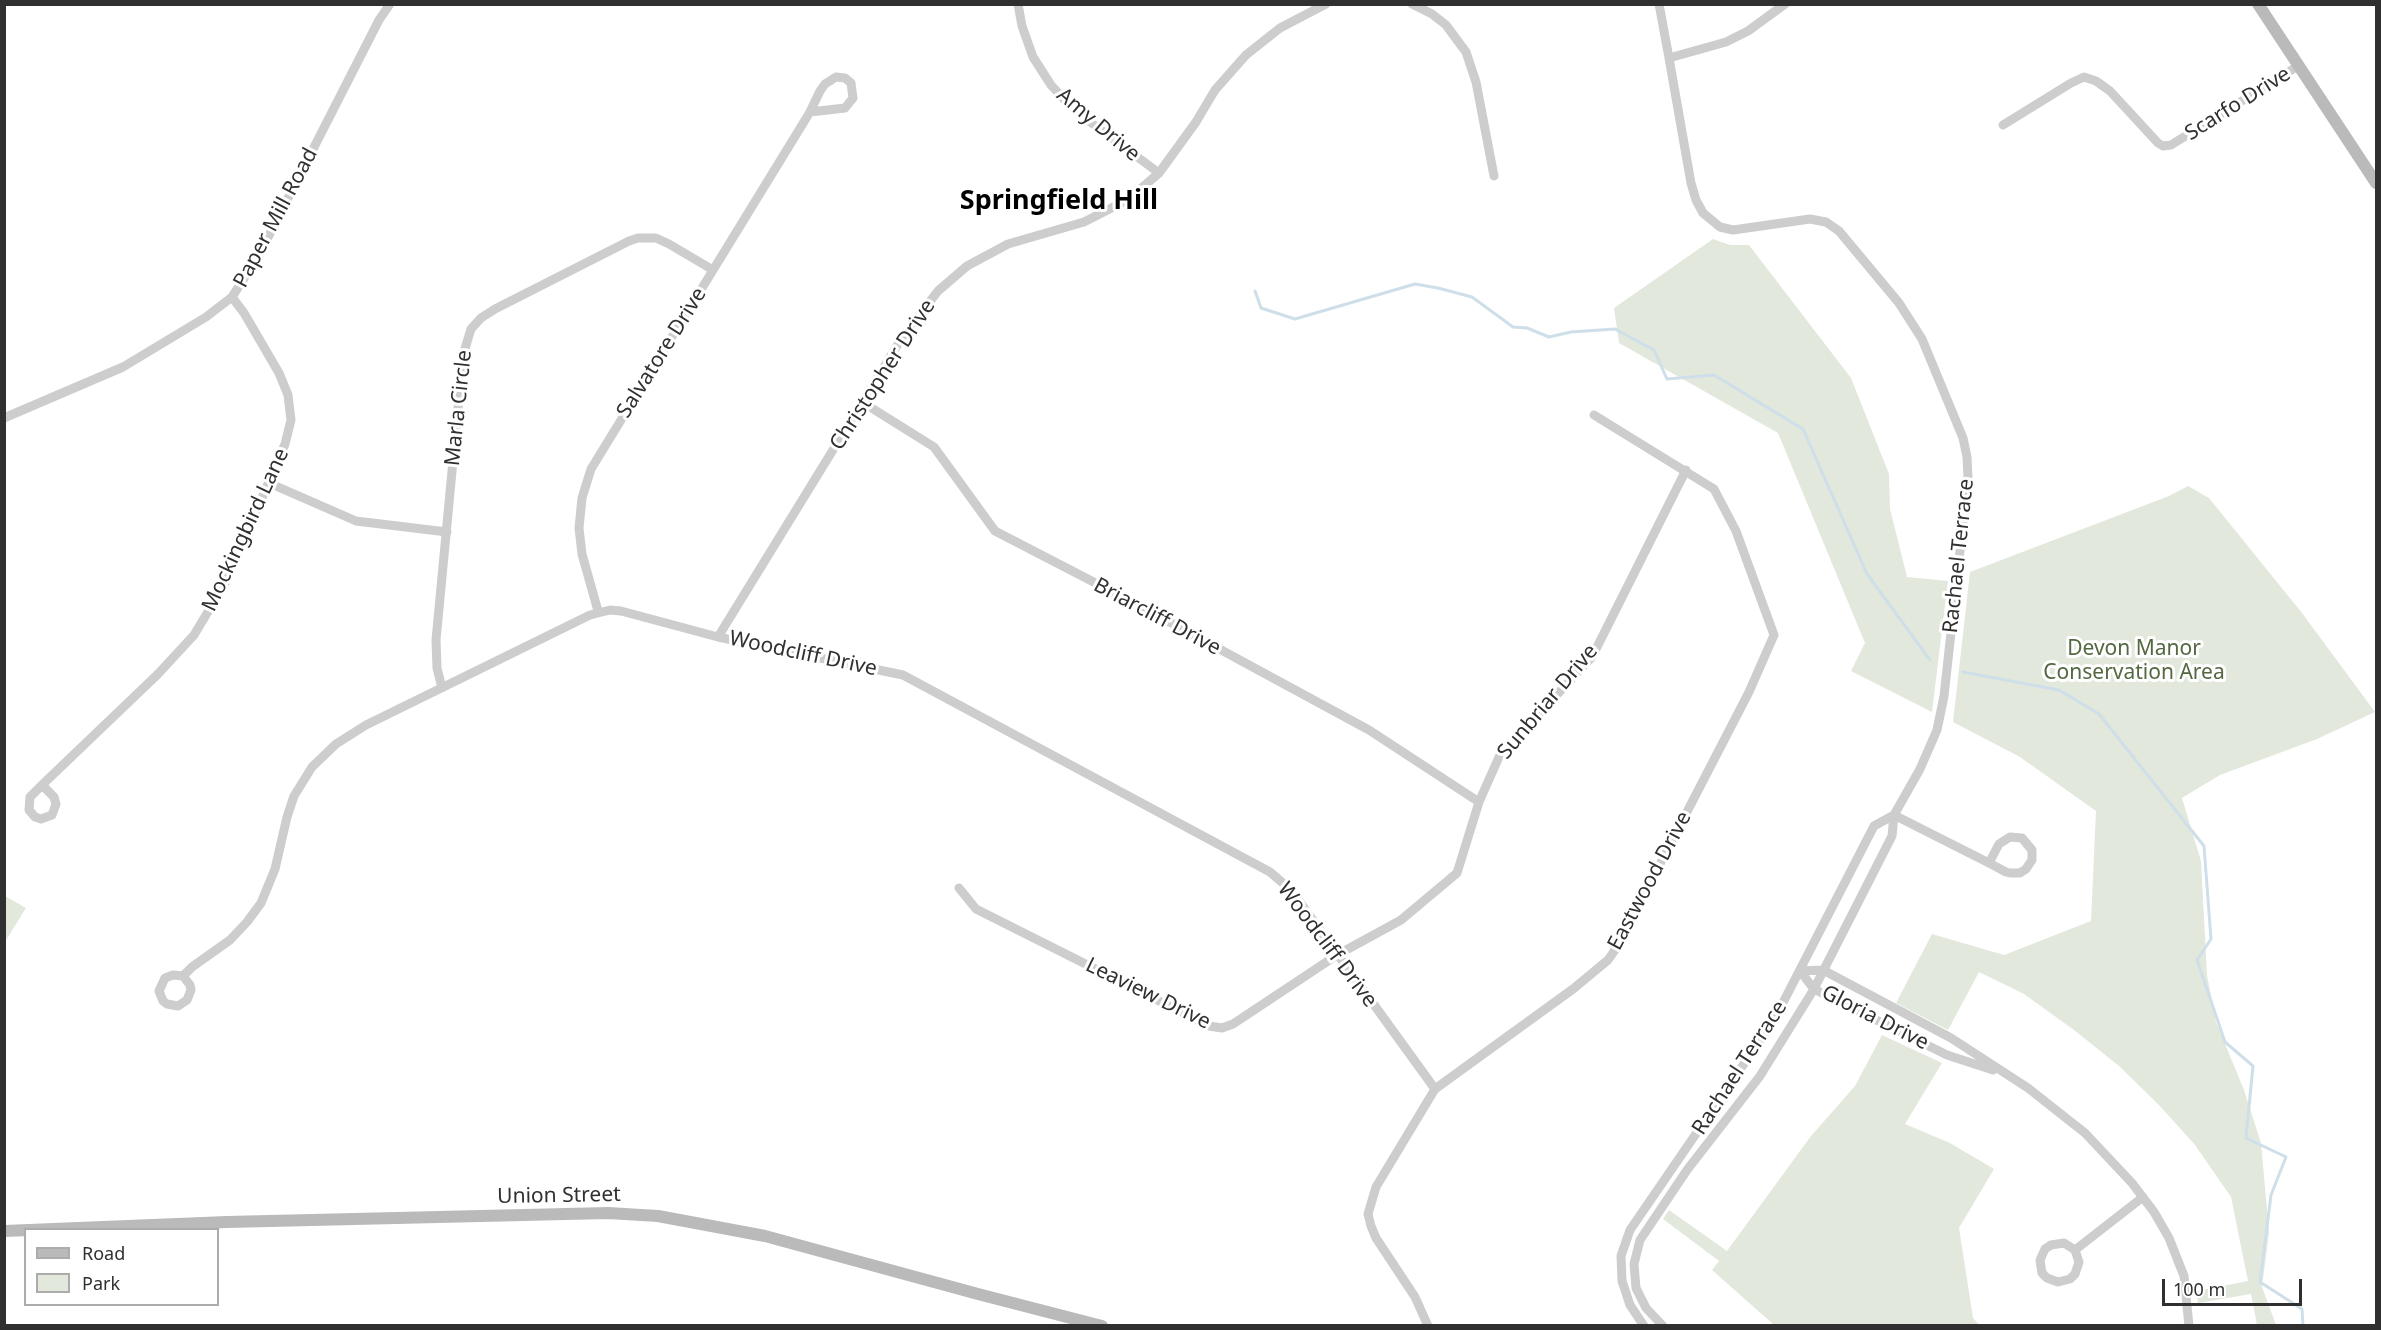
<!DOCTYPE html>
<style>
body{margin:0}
#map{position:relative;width:2381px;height:1330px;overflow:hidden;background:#fff;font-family:"Noto Sans",sans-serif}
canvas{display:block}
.frame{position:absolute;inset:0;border:6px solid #303030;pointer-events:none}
.legend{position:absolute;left:24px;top:1228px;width:195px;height:78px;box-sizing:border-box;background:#fff;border:2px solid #acacac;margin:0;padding:8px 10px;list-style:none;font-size:18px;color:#303030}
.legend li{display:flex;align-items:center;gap:12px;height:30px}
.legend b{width:30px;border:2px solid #acacac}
.scale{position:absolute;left:2162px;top:1279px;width:140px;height:27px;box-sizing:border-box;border:3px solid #303030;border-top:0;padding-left:8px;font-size:18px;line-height:21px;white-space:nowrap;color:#303030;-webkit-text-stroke:4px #fff;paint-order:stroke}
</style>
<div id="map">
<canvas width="2381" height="1330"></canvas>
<div class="frame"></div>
<ul class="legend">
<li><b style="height:8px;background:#bababa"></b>Road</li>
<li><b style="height:16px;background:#e3e8dd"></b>Park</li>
</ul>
<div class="scale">100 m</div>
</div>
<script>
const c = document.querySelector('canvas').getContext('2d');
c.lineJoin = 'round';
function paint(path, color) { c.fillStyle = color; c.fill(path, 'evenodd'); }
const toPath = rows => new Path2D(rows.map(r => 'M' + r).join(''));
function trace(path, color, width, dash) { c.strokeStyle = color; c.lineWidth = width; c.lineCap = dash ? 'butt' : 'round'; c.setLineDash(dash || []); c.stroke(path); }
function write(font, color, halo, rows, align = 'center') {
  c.font = font + ' "Noto Sans",sans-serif'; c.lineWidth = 6; c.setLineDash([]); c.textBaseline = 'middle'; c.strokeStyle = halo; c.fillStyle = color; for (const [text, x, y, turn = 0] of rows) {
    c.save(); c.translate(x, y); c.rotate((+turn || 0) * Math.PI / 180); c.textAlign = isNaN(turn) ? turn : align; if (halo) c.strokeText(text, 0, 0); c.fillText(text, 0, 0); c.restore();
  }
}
paint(toPath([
 [1713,239,1730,245,1749,245,1851,378,1889,474,1890,509,1907,577,1948,581,1932,712,1851,671,1865,643,1778,433,1619,343,1614,308],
 [2188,486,2209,498,2302,613,2375,712,2317,739,2220,775,2182,798,2201,861,2207,975,2216,1022,2244,1090,2261,1143,2269,1232,2262,1287,2276,1325,2257,1325,2251,1294,2198,1303,2196,1291,2248,1281,2231,1197,2195,1145,2159,1105,2119,1066,2074,1030,2024,994,1979,972,1948,1030,1896,1003,1932,934,2004,955,2091,921,2096,811,2020,757,1953,722,1970,572,2169,496],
 [5,896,26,908,5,942],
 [1882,1035,1942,1063,1905,1124,1950,1143,1994,1169,1959,1228,1973,1318,1979,1325,1774,1325,1712,1270,1719,1261,1663,1219,1669,1210,1727,1251,1811,1136,1855,1086]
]), '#e3e8dd');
trace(toPath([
 [1255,291,1261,308,1295,319,1415,284,1438,288,1472,297,1513,327,1527,328,1549,337,1571,332,1615,329,1654,350,1667,379,1714,375,1803,429,1867,574,1930,660],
 [1963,672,2059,690,2099,714,2204,846,2211,939,2197,960,2225,1042,2253,1066,2246,1138,2286,1157,2271,1195,2260,1282,2302,1309,2303,1326]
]), '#cedfe9', 3);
trace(toPath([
 [1018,4,1022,26,1033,57,1051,85,1074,110,1159,173],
 [1412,4,1432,14,1446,25,1466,52,1476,82,1494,176],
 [1659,4,1669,58,1726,42,1748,31,1785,4],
 [2003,125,2071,83,2084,77,2096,81,2110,91,2158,143,2163,146,2171,145,2298,66],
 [862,402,934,447,995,531,1140,606,1369,730,1479,802],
 [4,418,123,367,206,317,232,297,259,255,379,20,390,4],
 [269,483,356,521,447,532],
 [598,611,582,554,579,528,582,498,591,469,810,112,820,91,825,84,836,77,845,78,851,83,853,98,845,108,810,112],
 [718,637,903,336,938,291,967,266,1008,244,1084,222,1129,199,1159,173,1196,122,1215,90,1246,55,1280,28,1326,4],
 [442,688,437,668,436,640,463,355,471,329,481,318,495,309,629,241,638,238,656,238,669,244,713,270],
 [42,785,54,797,56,804,52,815,41,819,35,817,29,810,30,797,42,785,158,674,194,635,227,580,285,444,291,420,288,395,279,373,244,313,232,297],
 [1894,815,1989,863,2006,872,2010,873,2020,873,2026,869,2032,860,2032,850,2022,838,2010,837,1999,844,1989,863],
 [959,888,976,909,1209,1026,1222,1028,1233,1024,1337,955,1401,920,1457,873,1479,802,1499,757,1592,657,1686,470],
 [1800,971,1823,970,1951,1038,2028,1088,2085,1133,2132,1183,2154,1212,2169,1238,2184,1276,2189,1326],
 [1800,971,1814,989,1947,1055,1993,1070],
 [183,976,190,985,191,990,187,1000,178,1006,167,1004,163,1001,159,991,165,978,173,975,183,976,192,967,230,940,247,922,261,903,275,869,287,817,294,796,312,767,336,744,366,725,590,615,610,610,621,611,718,637,903,675,1270,872,1291,890,1435,1089],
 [2075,1250,2079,1262,2075,1274,2070,1279,2058,1282,2047,1278,2042,1273,2040,1260,2045,1249,2051,1245,2064,1243,2075,1250,2143,1197],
 [1428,1326,1415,1297,1376,1238,1371,1226,1368,1214,1376,1187,1435,1089,1573,989,1608,960,1617,947,1749,692,1774,635,1736,531,1714,489,1594,415],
 [1644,1326,1630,1305,1622,1281,1621,1256,1630,1230,1774,1020,1874,826,1894,815],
 [1663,1326,1646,1308,1636,1288,1634,1264,1640,1240,1687,1170,1760,1076,1814,989,1892,836,1894,815,1920,769,1937,730,1944,696,1968,478,1967,457,1963,438,1922,339,1899,303,1839,231,1826,222,1810,219,1733,230,1720,227,1703,213,1696,200,1691,183,1669,58]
]), '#cdcdcd', 9);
trace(toPath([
 [2258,4,2376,183],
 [4,1231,227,1222,608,1213,658,1216,765,1236,978,1294,1102,1326]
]), '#bababa', 12);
write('21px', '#303030', '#fff', [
 ["Scarfo Drive",2238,104,-32],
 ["Amy Drive",1098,125,40],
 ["Paper Mill Road",276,218,-62],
 ["Salvatore Drive",662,353,-58],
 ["Christopher Drive",883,375,-57],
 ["Marla Circle",459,408,-84],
 ["Mockingbird Lane",246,530,-65],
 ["Rachael Terrace",1959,556,-84],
 ["Briarcliff Drive",1157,617,28],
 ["Woodcliff Drive",803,654,12],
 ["Sunbriar Drive",1548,702,-50],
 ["Eastwood Drive",1650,881,-62],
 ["Woodcliff Drive",1327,945,53],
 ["Leaview Drive",1148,994,26],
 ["Gloria Drive",1875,1018,27],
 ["Rachael Terrace",1740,1068,-57],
 ["Union Street",559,1196,-1]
]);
write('21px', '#546841', '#fff', [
 ["Devon Manor",2134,649],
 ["Conservation Area",2134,673]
]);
write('bold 27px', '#000', '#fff', [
 ["Springfield Hill",1059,201]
]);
</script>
